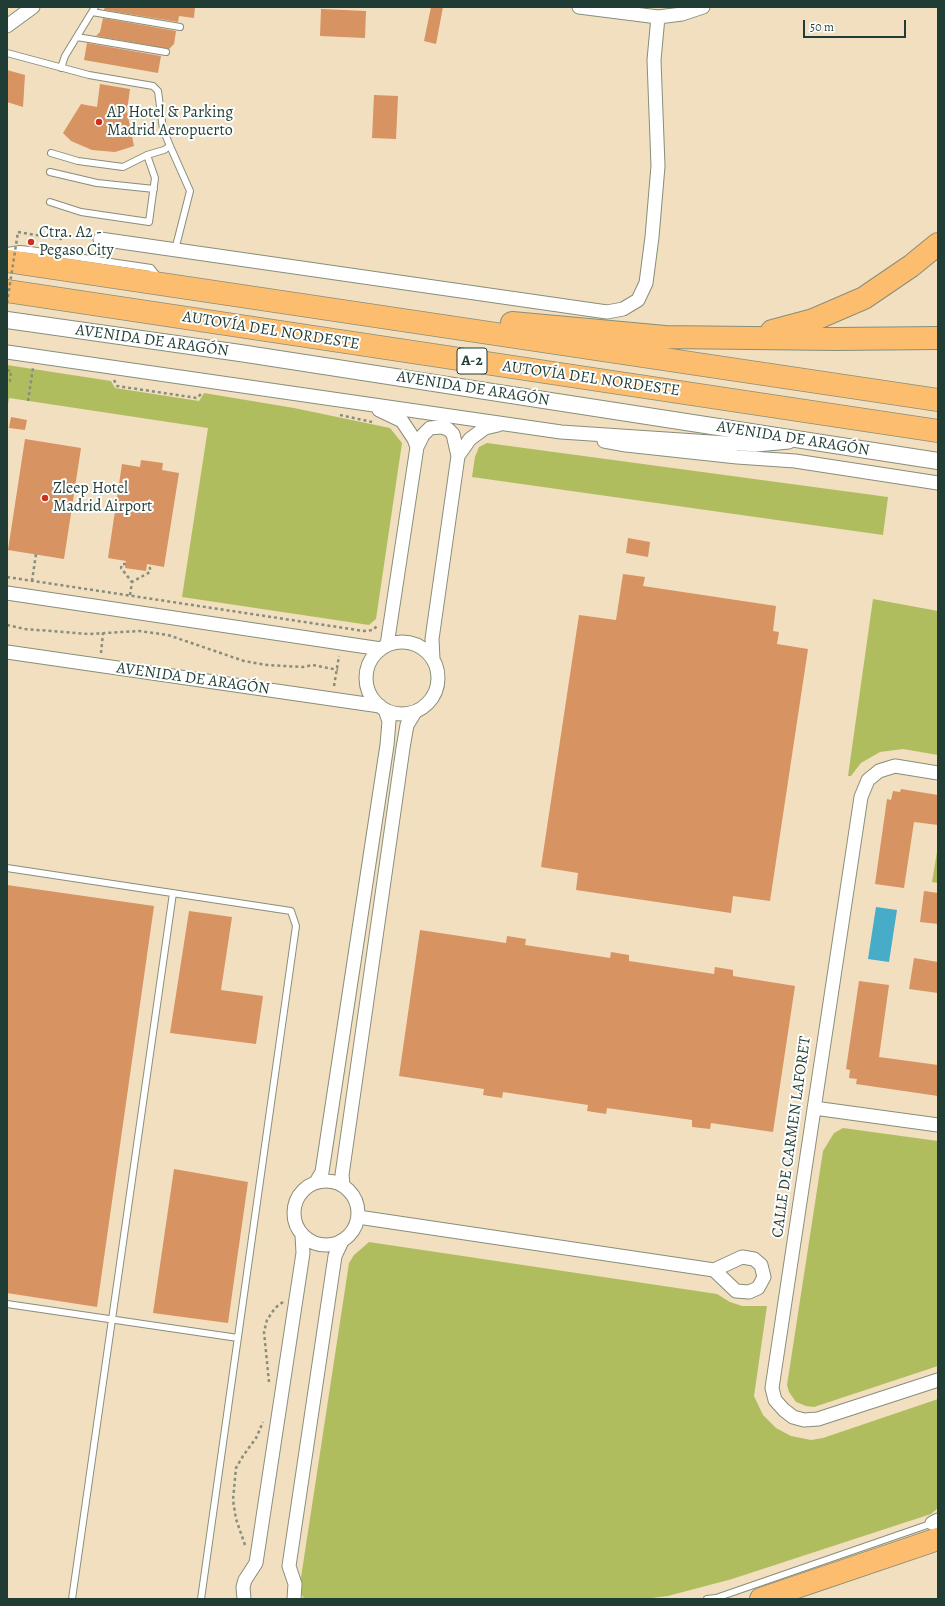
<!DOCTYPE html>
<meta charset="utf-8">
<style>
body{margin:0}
#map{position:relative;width:945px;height:1606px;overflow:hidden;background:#f1dfc0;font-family:Alegreya,serif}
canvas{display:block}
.frame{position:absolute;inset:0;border:8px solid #1f3d34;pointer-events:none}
.scale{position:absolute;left:803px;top:20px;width:103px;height:18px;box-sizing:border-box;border:2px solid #1f3d34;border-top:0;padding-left:5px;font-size:12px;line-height:14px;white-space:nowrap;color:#1f3d34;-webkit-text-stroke:3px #fff;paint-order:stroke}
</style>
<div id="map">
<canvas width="945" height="1606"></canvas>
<div class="frame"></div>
<div class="scale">50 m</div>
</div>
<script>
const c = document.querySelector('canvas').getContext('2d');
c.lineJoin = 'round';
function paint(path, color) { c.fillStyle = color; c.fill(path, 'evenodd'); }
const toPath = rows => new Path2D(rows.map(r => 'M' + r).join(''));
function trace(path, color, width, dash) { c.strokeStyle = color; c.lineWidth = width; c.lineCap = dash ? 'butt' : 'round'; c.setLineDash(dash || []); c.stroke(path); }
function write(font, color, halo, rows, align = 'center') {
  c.font = font + ' Alegreya,serif'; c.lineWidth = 4; c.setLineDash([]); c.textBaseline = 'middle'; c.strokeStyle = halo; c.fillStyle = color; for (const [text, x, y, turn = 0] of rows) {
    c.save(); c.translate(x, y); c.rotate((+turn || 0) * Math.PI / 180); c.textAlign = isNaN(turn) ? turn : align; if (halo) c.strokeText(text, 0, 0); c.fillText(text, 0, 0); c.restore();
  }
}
paint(toPath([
 [7,365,111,381,115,388,199,401,204,393,294,408,390,428,402,443,376,619,369,625,182,597,208,428,9,398,7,410],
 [487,443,888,497,883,535,472,477,475,457,479,447],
 [873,599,938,611,938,755,903,749,880,752,861,763,851,776,848,776],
 [938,846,938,883,932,882],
 [843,1128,938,1141,938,1366,814,1407,806,1406,796,1402,789,1392,787,1385,823,1151,834,1133],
 [369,1242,717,1294,730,1302,742,1306,767,1306,754,1396,763,1415,776,1428,791,1436,811,1440,823,1438,938,1399,938,1508,931,1514,732,1579,668,1596,644,1599,304,1599,301,1593,300,1584,349,1263,354,1255]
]), '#b0bd5f');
paint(toPath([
 [876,907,897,910,889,962,868,959]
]), '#47acc7');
paint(toPath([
 [105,7,195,7,194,18,179,16,178,22,104,10],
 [431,7,443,7,436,44,424,41],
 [321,9,366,11,365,38,320,36],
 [103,18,176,31,174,44,169,49,96,36,100,32],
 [87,43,161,56,158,73,84,60],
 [7,70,25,75,23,107,7,102],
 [100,84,130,89,127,111,134,146,115,152,92,150,71,141,63,133,81,104,97,107],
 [374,95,398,96,396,139,372,138],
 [11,417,27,420,25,430,9,428],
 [25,439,81,448,64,559,8,550],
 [141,460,163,463,162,470,179,473,164,567,147,564,146,571,125,568,126,561,108,558,122,464,140,467],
 [628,538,650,542,648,557,626,553],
 [623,574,645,577,643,586,776,606,773,631,779,632,777,644,808,649,770,901,733,896,731,913,576,890,578,873,541,867,579,615,616,620],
 [901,789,938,795,938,825,914,822,904,888,875,884,887,799,891,800,893,791,900,792],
 [7,885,154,906,97,1307,7,1293],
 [924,891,938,893,938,924,920,922],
 [189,911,232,917,221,990,263,996,256,1044,170,1033],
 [420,930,506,943,507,936,526,939,525,945,610,958,611,952,629,955,629,961,714,974,715,967,733,970,733,976,795,986,773,1132,711,1123,710,1129,692,1127,692,1120,607,1108,606,1114,587,1111,588,1105,503,1092,502,1098,483,1095,484,1089,399,1076],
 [914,958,938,962,938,993,909,989],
 [859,981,889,985,879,1057,938,1065,938,1096,856,1084,857,1079,849,1078,850,1070,846,1069],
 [174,1169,248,1182,228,1323,153,1313]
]), '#d79362');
const service = toPath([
 [92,12,180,27],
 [77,37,166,52],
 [7,53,89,75,153,86,158,91,163,129,170,146],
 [61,68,65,56,95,7],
 [51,153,78,161,123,167,147,155,164,150,170,146,190,191,175,250],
 [50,172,97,183,154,189],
 [50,202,81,212,149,222,155,178,147,155],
 [7,251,20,249,30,250,151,268,158,277],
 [7,868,291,911,296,926,201,1599],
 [7,1304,238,1338],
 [72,1599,173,893],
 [707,1599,716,1598,933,1523]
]);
const minor = toPath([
 [579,7,658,17,682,14,703,7],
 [7,26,33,7],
 [100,239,607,312,623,309,638,300,646,283,652,237,658,166,654,60,658,17],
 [7,352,561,432,756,445,789,442],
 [379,410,402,421,414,439,417,447],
 [604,441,626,445,737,457,795,461,938,483],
 [458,456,470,439,485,428,498,425],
 [7,593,381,649],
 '366 678a36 36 0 1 1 72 0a36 36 0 1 1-72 0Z',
 [387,645,417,447,423,435,430,428,441,427,448,429,453,434,458,456,432,639,433,659],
 [7,652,380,706],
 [938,773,895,766,879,771,868,780,861,797,772,1388,775,1400,784,1410,793,1417,804,1420,818,1419,938,1380],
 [814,1108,938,1125],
 '294 1213a32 32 0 1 1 64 0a32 32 0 1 1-64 0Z',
 [316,1182,322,1172,387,745,389,721,385,710],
 [343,1185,342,1175,403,748,407,725,415,712],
 [358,1217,714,1270,742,1257,754,1259,761,1265,764,1277,758,1288,749,1292,736,1291,714,1270],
 [932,1523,938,1520],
 [244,1599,243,1587,245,1580,256,1563,303,1253,302,1235],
 [294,1599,295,1584,289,1566,335,1256,342,1241]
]);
const tertiary = toPath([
 [7,320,240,353,938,461]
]);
const motorway = toPath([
 [7,261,938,400],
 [7,291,938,431],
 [512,323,665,337,836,339,938,338],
 [772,331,813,320,864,298,911,266,938,244],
 [761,1599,938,1539]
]);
trace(service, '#888e7a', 8);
trace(minor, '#888e7a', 15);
trace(tertiary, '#888e7a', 18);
trace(motorway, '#888e7a', 24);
trace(toPath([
 [18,232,61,239,63,231],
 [7,370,11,371,10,381,7,381],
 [114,380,117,386,197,398,202,393],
 [28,401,33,368],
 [340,415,372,422],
 [126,564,122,564,121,568,132,582],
 [7,577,364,631,373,630,377,626],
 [32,581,36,554],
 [130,595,132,582,150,572,150,568,147,568],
 [7,625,25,629,89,634,139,631,168,635,244,661,267,665,303,667,313,665,338,670],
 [101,653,103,633],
 [334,686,339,656],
 [269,1382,264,1332,267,1320,275,1308,283,1302],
 [245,1545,236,1519,233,1500,236,1468,243,1456,256,1438,263,1422]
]), '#888e7a', 2.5, [3, 3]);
trace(service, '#fff', 6);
trace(minor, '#fff', 13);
trace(tertiary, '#fff', 16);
trace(motorway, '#fcbd6f', 22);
trace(toPath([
 [7,303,18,232]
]), '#888e7a', 2.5, [3, 3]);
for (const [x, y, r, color] of [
 [99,122,4,"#c8321e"],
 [31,242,4,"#c8321e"],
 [45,498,4,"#c8321e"]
]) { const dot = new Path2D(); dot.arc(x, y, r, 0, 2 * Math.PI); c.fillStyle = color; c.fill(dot); trace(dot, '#fff', 1.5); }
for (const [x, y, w] of [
 [472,361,30]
]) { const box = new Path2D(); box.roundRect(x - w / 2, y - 13, w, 26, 3); c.fillStyle = '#fff'; c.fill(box); trace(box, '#1f3d34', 1); }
write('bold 15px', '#1f3d34', null, [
 ["A-2",472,361]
]);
write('16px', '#1f3d34', '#fff', [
 ["AP Hotel & Parking",107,113],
 ["Madrid Aeropuerto",107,131],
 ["Ctra. A2 -",39,233],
 ["Pegaso City",39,251],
 ["Zleep Hotel",53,489],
 ["Madrid Airport",53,507]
], 'left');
write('16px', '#1f3d34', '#fff', [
 ["AUTOVÍA DEL NORDESTE",271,331,9],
 ["AVENIDA DE ARAGÓN",152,341,8],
 ["AUTOVÍA DEL NORDESTE",591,379,8],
 ["AVENIDA DE ARAGÓN",473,389,9],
 ["AVENIDA DE ARAGÓN",793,439,9],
 ["AVENIDA DE ARAGÓN",193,679,8],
 ["CALLE DE CARMEN LAFORET",792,1137,-82]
]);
</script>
